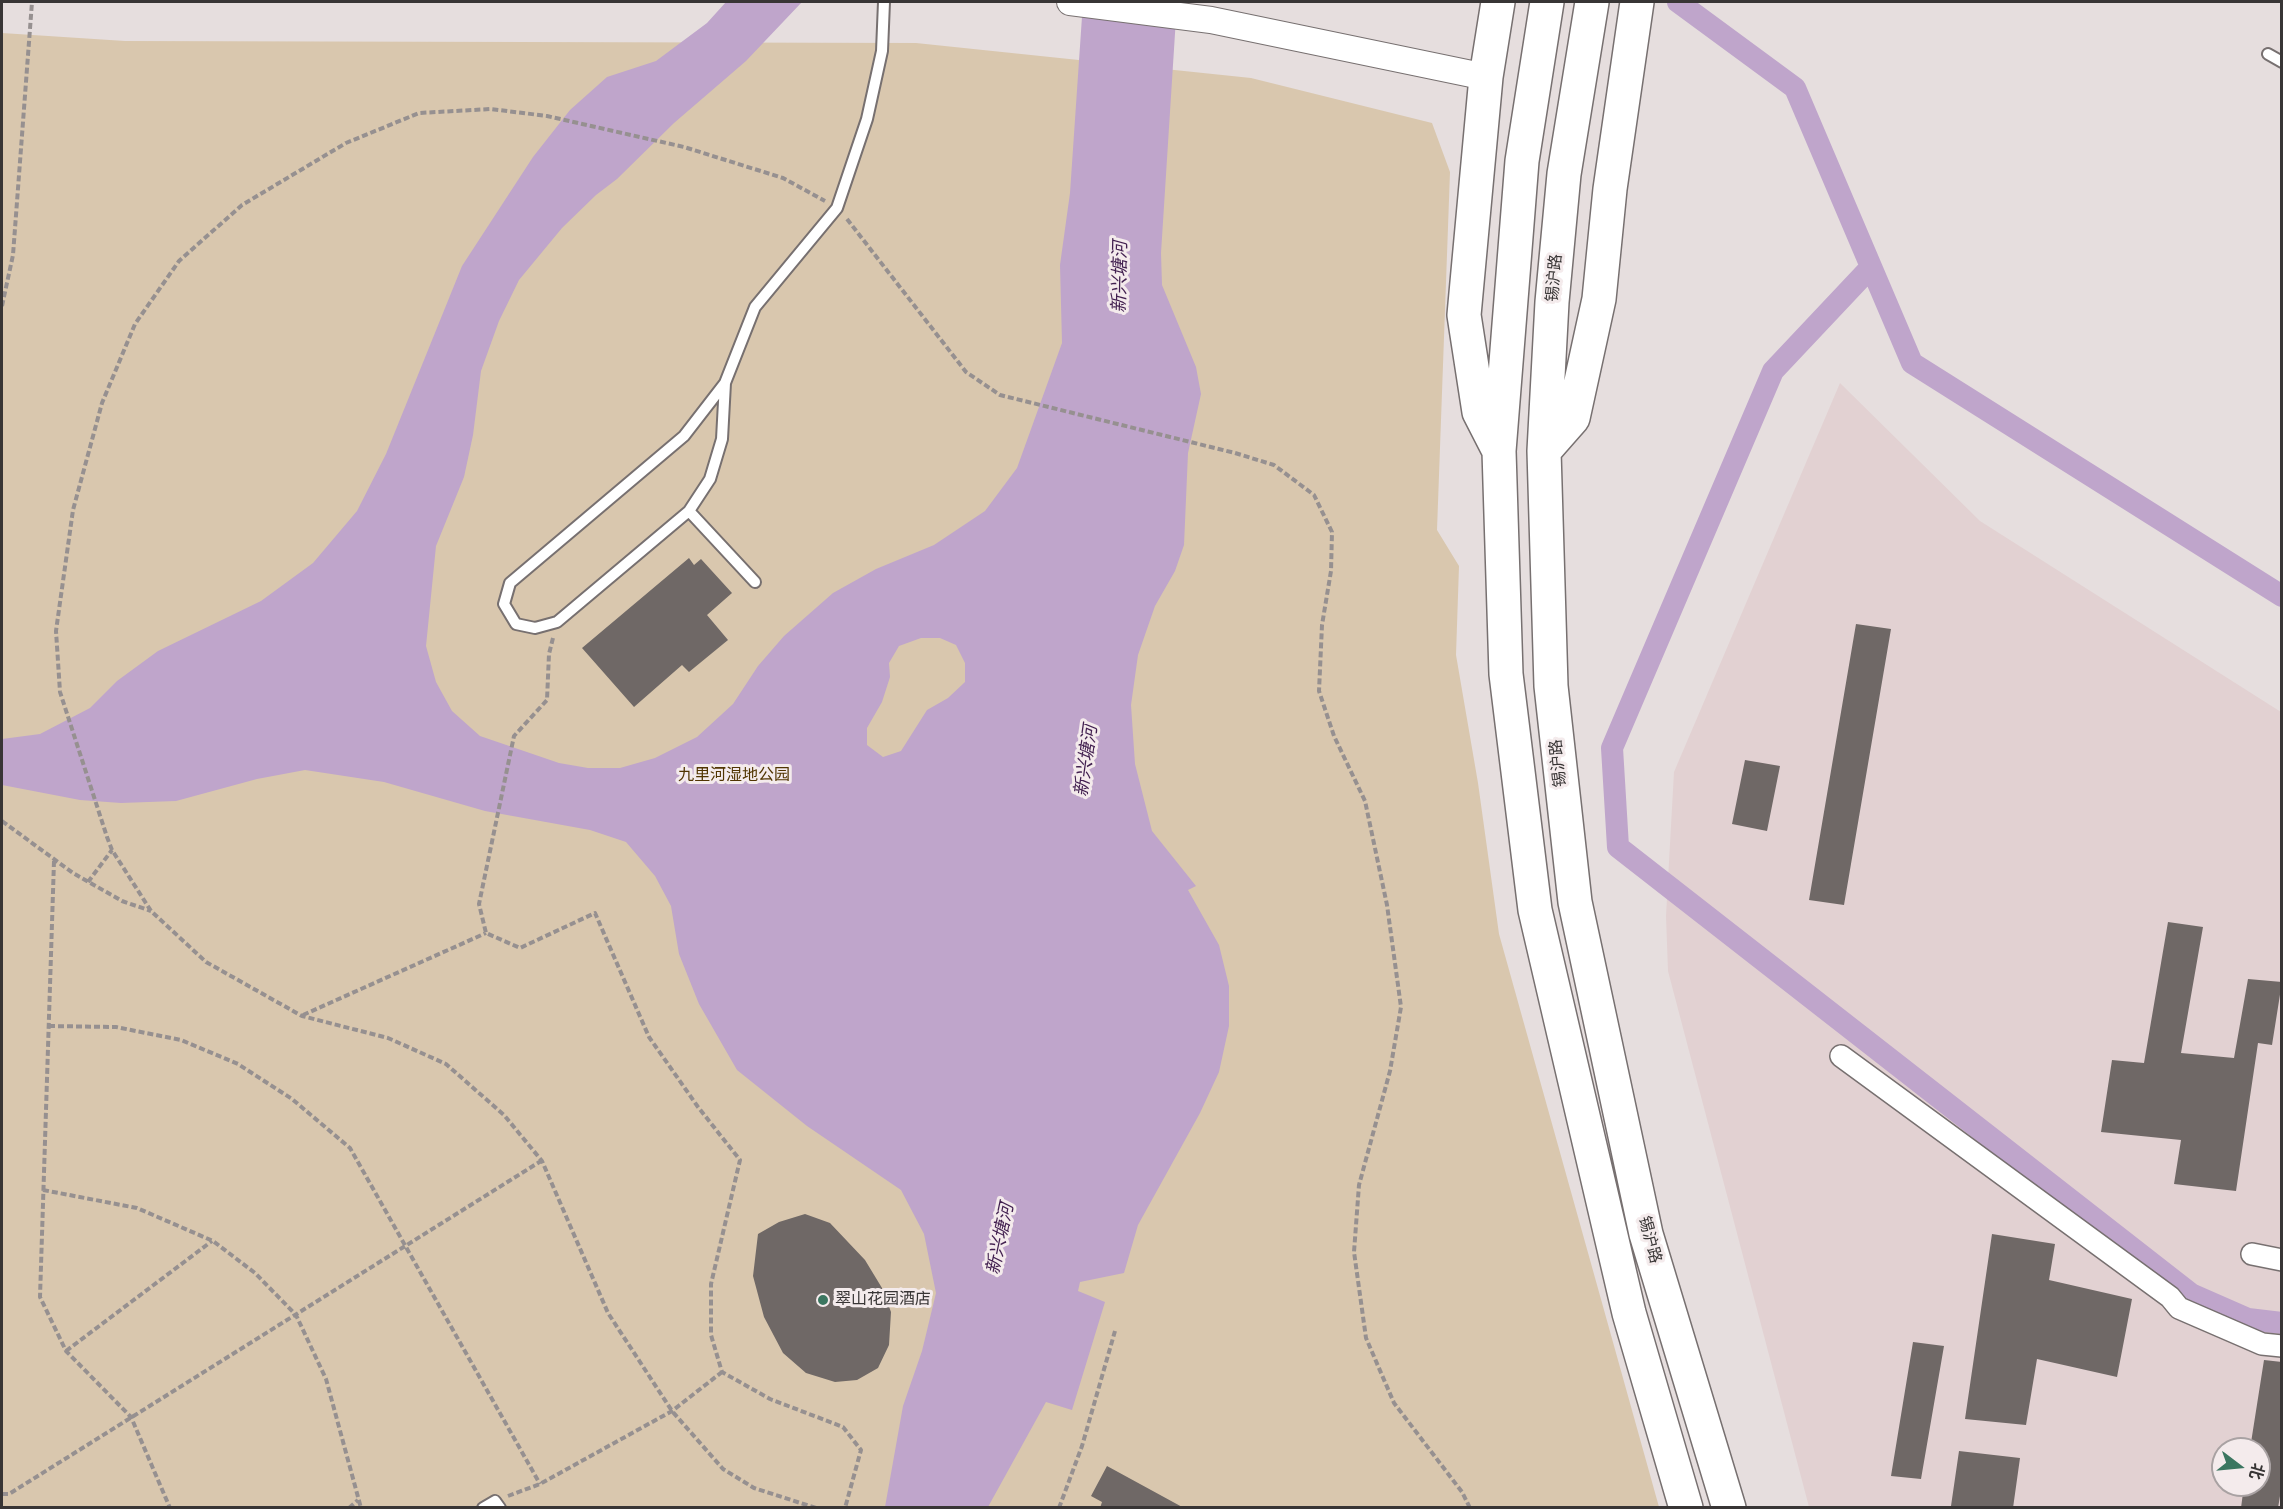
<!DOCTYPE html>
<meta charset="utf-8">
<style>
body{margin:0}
#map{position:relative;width:2283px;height:1509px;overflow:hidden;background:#e6dede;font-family:Poppins,"Noto Sans SC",sans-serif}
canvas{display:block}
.frame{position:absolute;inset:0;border:3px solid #383535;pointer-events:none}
.north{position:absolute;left:2211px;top:1437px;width:60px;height:60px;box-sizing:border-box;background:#f4ebec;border:2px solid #a9a2a3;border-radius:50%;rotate:106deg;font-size:16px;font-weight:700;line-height:24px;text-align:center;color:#383535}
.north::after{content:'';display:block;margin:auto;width:21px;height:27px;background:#3b7660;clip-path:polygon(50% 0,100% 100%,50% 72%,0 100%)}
</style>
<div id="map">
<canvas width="2283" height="1509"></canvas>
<div class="frame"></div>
<div class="north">北</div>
</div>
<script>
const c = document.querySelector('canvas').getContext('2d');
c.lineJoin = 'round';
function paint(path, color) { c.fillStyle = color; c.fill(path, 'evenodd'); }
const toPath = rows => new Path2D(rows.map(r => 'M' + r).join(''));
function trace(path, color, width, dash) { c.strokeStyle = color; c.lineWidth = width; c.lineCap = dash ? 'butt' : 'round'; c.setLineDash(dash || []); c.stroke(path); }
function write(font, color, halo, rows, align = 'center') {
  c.font = font + ' Poppins,"Noto Sans SC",sans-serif'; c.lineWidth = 6; c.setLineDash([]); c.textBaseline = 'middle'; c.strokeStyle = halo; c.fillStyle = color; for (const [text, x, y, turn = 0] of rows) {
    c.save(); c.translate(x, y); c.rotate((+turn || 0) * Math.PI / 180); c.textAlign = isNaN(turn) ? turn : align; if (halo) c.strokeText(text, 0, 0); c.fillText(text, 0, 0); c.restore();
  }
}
paint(toPath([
 [1840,383,1980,521,2281,712,2281,1507,1809,1507,1668,971,1666,916,1674,772],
 [2223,1449,2259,1449,2259,1485,2223,1485]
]), '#e2d1d2');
paint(toPath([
 [2,33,125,41,916,43,1251,78,1432,123,1450,172,1437,530,1459,566,1456,655,1478,783,1499,934,1659,1507,2,1507]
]), '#d9c7ae');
paint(toPath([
 [726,2,802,2,746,61,674,123,617,179,596,195,562,228,519,280,499,321,481,371,473,435,464,477,436,546,426,646,436,682,452,711,480,736,559,763,588,768,620,768,655,758,697,737,733,704,758,666,784,636,833,593,876,569,934,545,985,511,1017,468,1062,343,1060,265,1070,193,1083,2,1177,2,1161,253,1162,285,1196,367,1201,394,1188,453,1184,545,1175,571,1155,606,1138,655,1131,705,1135,764,1152,831,1196,886,1188,890,1219,945,1229,986,1229,1026,1219,1072,1200,1113,1138,1225,1124,1273,1080,1282,1078,1291,1105,1302,1072,1410,1046,1402,988,1507,885,1507,903,1406,922,1351,936,1293,924,1234,901,1190,807,1126,737,1070,699,1004,679,954,671,906,655,876,626,842,590,830,485,811,384,782,305,770,257,779,176,801,121,803,80,800,2,785,2,739,40,734,90,708,117,681,158,651,261,601,313,563,357,511,386,454,462,266,533,157,570,110,607,77,656,61,707,23],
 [921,638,940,638,956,645,965,663,965,682,948,698,927,710,901,751,883,757,867,745,867,728,882,702,890,677,889,663,899,646]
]), '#bfa5cb');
trace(toPath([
 [1678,2,1795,88,1912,363,2282,596],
 [1871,267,1773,371,1612,748,1618,847,2191,1294,2248,1319,2282,1323]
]), '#bfa5cb', 22);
paint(toPath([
 [689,558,694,565,701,559,732,593,707,615,728,640,689,672,682,665,634,707,582,648],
 [1856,624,1891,629,1844,905,1809,900],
 [1745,760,1780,766,1767,831,1732,824],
 [2168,922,2203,927,2181,1053,2234,1058,2248,979,2282,982,2272,1045,2258,1043,2236,1191,2174,1184,2181,1140,2101,1132,2112,1060,2144,1063],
 [805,1214,830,1223,865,1260,882,1288,891,1312,889,1345,878,1368,857,1380,835,1382,806,1373,783,1353,764,1317,753,1276,758,1234,779,1222],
 [1992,1234,2055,1244,2049,1280,2132,1299,2117,1377,2037,1359,2026,1425,1965,1419],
 [1913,1342,1944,1346,1921,1479,1891,1476],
 [2264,1360,2282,1362,2282,1484,2278,1508,2241,1508,2244,1485,2259,1485,2259,1449,2250,1449],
 [1959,1451,2020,1458,2013,1508,1951,1506],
 [1107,1466,1184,1508,1100,1508,1102,1502,1091,1496]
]), '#6f6866');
const service = toPath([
 [2268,54,2282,62],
 [725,383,722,439,710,479,689,511,557,622,535,628,516,624,504,604,510,583,684,436,725,383,755,307,837,208,867,119,882,51,884,2],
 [689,511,755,582],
 [483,1508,495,1501,500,1508]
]);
const minor = toPath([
 [1841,1056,2170,1297,2179,1308,2262,1344,2282,1346],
 [2252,1254,2282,1260]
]);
const tertiary = toPath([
 [1070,2,1211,20,1486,77]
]);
const primary = toPath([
 [1498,2,1486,77,1464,315,1479,412,1499,451],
 [1547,2,1522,161,1499,451,1506,674,1535,910,1629,1313,1686,1508],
 [1592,2,1564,174,1552,302,1544,451,1551,686,1575,902,1646,1234,1729,1508],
 [1544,451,1573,418,1599,299,1610,189,1637,2]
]);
trace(service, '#777070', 14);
trace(minor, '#777070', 24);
trace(tertiary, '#777070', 28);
trace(primary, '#777070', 36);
trace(toPath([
 [847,219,966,372,1000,395,1235,453,1274,465,1314,495,1332,532,1331,571,1322,625,1319,691,1334,736,1365,801,1387,905,1401,1007,1390,1071,1359,1185,1354,1252,1366,1338,1394,1403,1462,1492,1470,1508],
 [2,306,13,255,32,2],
 [553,638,549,654,547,700,514,736,479,904,486,933,520,948,595,913,649,1037,698,1107,740,1160,711,1284,711,1335,722,1372,770,1399,843,1427,861,1450,845,1508],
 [2,821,73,873,122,901,151,911],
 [54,861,40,1297,66,1351,131,1417,170,1508],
 [88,882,112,850],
 [303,1015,486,933],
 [49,1026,116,1027,181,1040,238,1064,292,1099,350,1148,540,1484],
 [43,1190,137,1208,213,1241,255,1273,296,1315,326,1379,361,1508],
 [66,1351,212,1241],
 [2,1494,9,1494,541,1161],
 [508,1496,540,1484,672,1411,722,1372],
 [349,1508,358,1500],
 [816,1508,754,1488,723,1469,672,1411,608,1313,542,1161,504,1115,446,1064,388,1038,302,1016,206,962,151,911,112,850,107,837,60,692,56,631,73,510,102,403,135,324,179,261,242,205,346,143,419,113,491,109,547,116,684,147,783,178,825,201],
 [1059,1508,1082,1446,1115,1331]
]), '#969090', 4, [6, 3]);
trace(service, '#fff', 10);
trace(minor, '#fff', 21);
trace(tertiary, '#fff', 26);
trace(primary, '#fff', 33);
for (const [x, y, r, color] of [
 [823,1300,6,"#3b7660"]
]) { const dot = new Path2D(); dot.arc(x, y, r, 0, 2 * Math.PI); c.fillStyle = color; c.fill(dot); trace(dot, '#f4ebec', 2); }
write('16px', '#383535', '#f4ebec', [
 ["锡沪路",1555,278,-85],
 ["锡沪路",1559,763,-96],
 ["锡沪路",1649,1240,75]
]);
write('16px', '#503401', '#f4ebec', [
 ["九里河湿地公园",734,776]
]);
write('16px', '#383535', '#f4ebec', [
 ["翠山花园酒店",835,1300]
], 'left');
write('italic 18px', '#411f4f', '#f4ebec', [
 ["新兴塘河",1121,277,-89],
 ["新兴塘河",1087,761,-82],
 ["新兴塘河",1001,1239,-78]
]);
</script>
